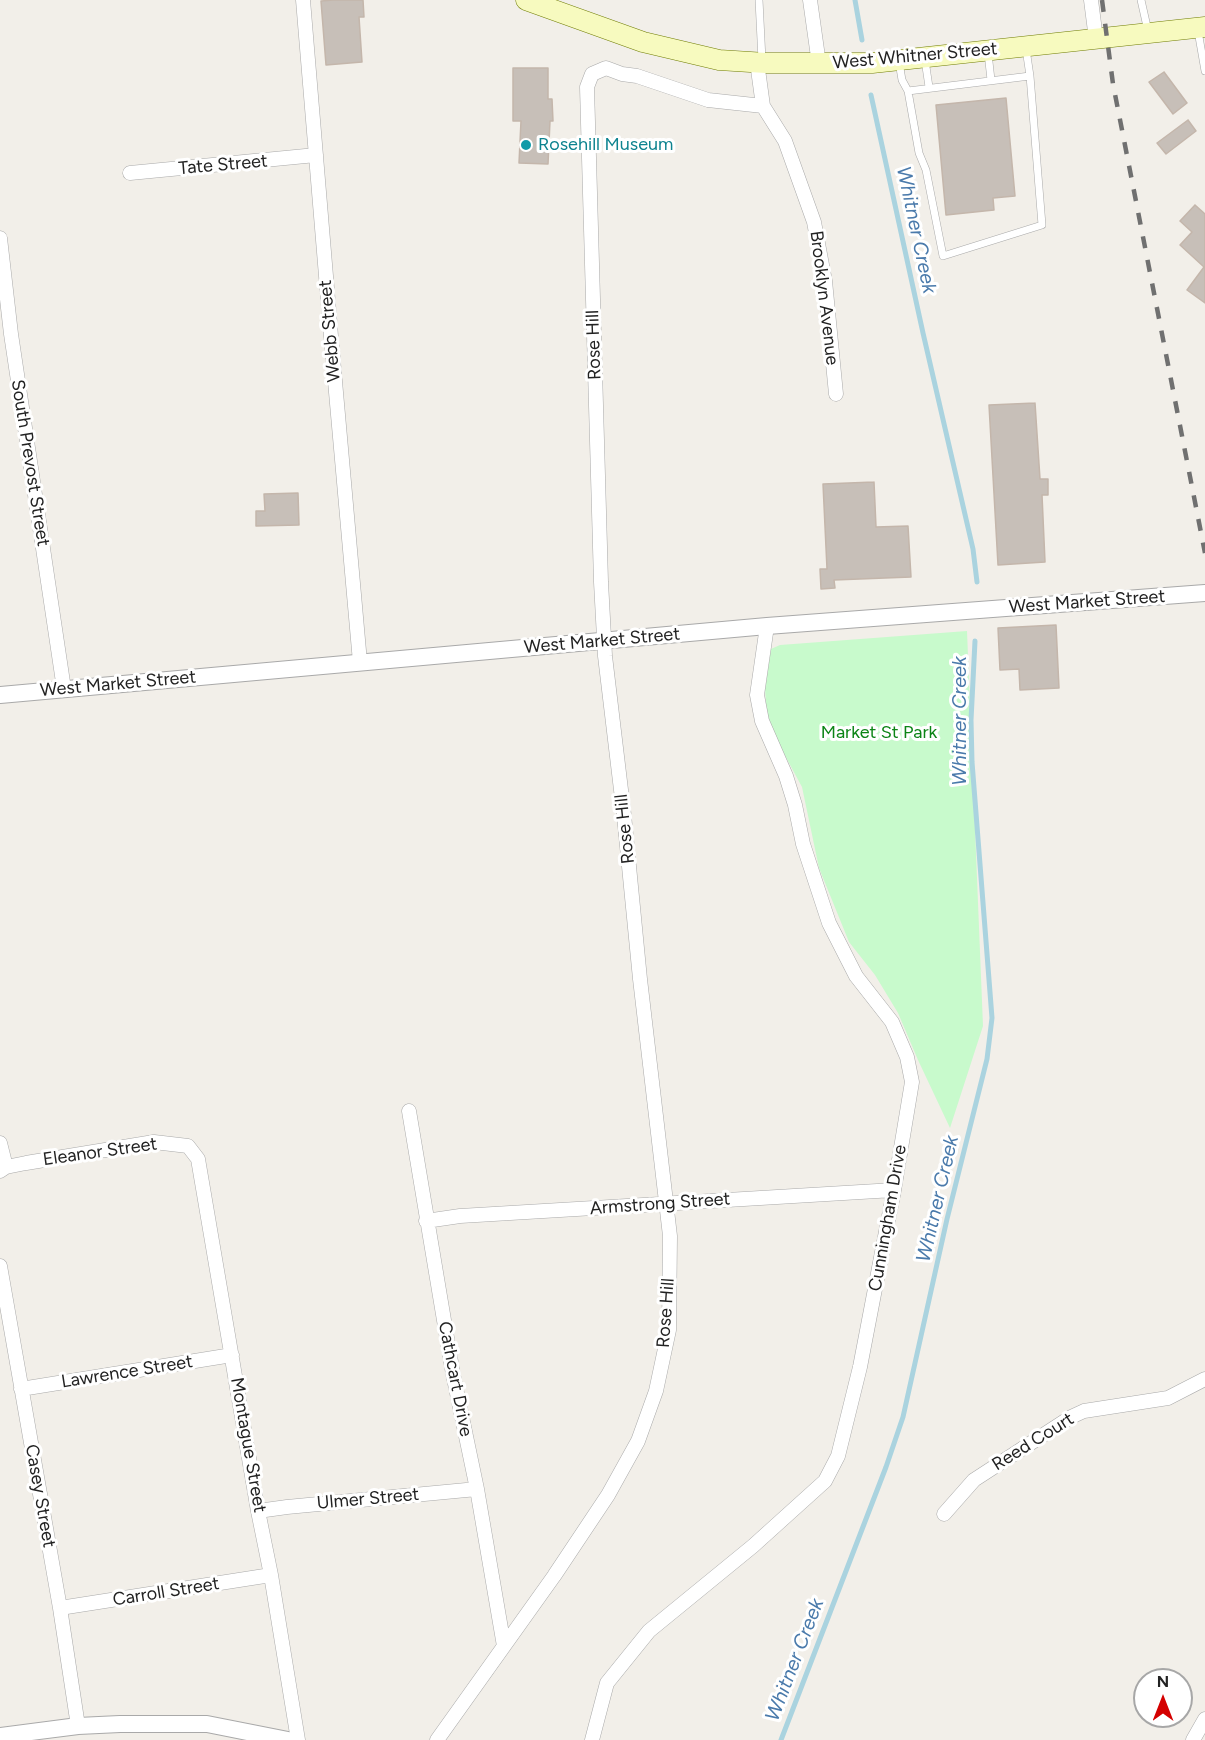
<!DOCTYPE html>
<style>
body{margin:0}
#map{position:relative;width:1205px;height:1740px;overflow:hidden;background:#f2efe9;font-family:Figtree,sans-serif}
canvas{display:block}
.north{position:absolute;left:1133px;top:1668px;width:60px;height:60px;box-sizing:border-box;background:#fff;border:2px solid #a7a7a7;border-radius:50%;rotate:0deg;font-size:16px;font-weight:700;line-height:24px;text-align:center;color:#222}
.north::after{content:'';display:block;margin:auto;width:21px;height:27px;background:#d40000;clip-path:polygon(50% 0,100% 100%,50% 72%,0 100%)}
</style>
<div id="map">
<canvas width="1205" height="1740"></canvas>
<div class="north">N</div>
</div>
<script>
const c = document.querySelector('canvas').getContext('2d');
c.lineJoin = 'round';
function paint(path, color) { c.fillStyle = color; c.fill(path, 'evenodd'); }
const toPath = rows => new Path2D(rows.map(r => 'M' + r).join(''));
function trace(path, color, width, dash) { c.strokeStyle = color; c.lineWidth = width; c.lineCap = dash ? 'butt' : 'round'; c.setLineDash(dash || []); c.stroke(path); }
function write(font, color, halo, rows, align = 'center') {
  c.font = font + ' Figtree,sans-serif'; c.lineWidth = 6; c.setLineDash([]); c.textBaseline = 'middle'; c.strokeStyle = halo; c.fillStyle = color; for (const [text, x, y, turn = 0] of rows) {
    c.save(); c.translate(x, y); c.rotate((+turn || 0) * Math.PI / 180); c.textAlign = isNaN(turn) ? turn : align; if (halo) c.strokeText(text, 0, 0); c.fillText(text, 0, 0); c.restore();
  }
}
paint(toPath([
 [967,631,983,1026,950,1128,918,1060,898,1013,875,975,849,942,819,868,802,787,776,739,767,717,765,689,771,649,780,645]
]), '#c8facc');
trace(toPath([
 [855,0,862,40],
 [871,95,923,333,973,549,977,582],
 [781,1740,886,1467,903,1417,947,1219,987,1059,992,1018,972,762,971,720,975,641]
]), '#aad3df', 5);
const building = toPath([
 [333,0,363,0,364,17,359,17,362,62,326,65,321,1,333,0],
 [513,68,548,68,548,99,552,99,553,121,550,121,548,164,519,163,521,121,513,121,513,68],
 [1164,72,1187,103,1173,114,1149,82,1164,72],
 [1006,98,1015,196,993,198,994,210,946,215,936,105,1006,98],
 [1188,120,1196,131,1166,154,1157,143,1188,120],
 [1195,205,1205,214,1205,303,1187,290,1204,267,1180,245,1192,232,1180,221,1195,205],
 [1035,403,1040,479,1048,479,1048,495,1042,495,1045,562,998,565,989,405,1035,403],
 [874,482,876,527,908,526,911,577,834,580,835,588,821,589,820,569,827,569,823,484,874,482],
 [298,493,299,525,256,526,256,511,265,511,264,494,298,493],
 [1056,625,1059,688,1020,690,1019,669,1000,670,998,628,1056,625]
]);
paint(building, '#c7bfb8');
trace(building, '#c4b6ab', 1.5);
const service = toPath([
 [759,0,762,60],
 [1141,0,1148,31],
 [1198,31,1205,71],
 [1026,49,1030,76,1042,225,943,256,926,170,919,153,908,91,1030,76],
 [988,53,991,80],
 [925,60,929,87],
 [899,62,902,80,908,91]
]);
const minor = toPath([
 [303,0,331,336,360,662],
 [810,0,819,64],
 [1091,0,1096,39],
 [763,106,785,141,814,222,825,281,836,394],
 [130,173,316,155],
 [0,238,11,334,64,689],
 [409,1111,453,1374,477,1489,504,1646],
 [0,1143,6,1167],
 [0,1171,6,1167,26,1163,154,1142,188,1146,198,1159,258,1511,271,1575,298,1740],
 [426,1221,460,1216,894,1190],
 [0,1266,60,1608,78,1726],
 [21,1389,232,1355],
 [258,1511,287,1507,477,1489],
 [944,1514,974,1480,1071,1417,1084,1411,1168,1398,1205,1379],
 [60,1608,271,1575],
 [437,1740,554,1576,608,1495,638,1441,656,1391,669,1330,670,1236,640,979,624,815,605,656,601,582,587,87,592,74,606,68,622,74,637,76,708,100,763,106,757,62],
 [592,1740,607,1683,649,1631,753,1546,825,1481,838,1456,860,1367,894,1190,912,1082,907,1057,892,1022,856,976,829,923,803,844,795,805,786,776,762,721,757,695,767,626],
 [1193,1740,1205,1719]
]);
const tertiary = toPath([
 [0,695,767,626,1205,593],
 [0,1736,78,1726,120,1724,207,1724,288,1740]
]);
const secondary = toPath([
 [526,0,643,42,719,60,766,63,872,63,1205,27]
]);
trace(service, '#a9a9a9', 8);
trace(minor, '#a9a9a9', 15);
trace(tertiary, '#a9a9a9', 18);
trace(secondary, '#707d05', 21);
trace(service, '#fff', 7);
trace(minor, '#fff', 14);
trace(tertiary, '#fff', 16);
trace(secondary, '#f7fabf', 20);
trace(toPath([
 [1102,0,1113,84,1205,553]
]), '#707070', 4.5, [12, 12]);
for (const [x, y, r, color] of [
 [526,145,6,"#0f9aa8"]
]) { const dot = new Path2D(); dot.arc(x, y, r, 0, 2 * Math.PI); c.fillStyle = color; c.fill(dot); trace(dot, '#fff', 2); }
write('18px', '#222', '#fff', [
 ["West Whitner Street",915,56,-5],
 ["Tate Street",223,165,-5],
 ["Brooklyn Avenue",824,298,83],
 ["Webb Street",330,331,-95],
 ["Rose Hill",594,345,-92],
 ["South Prevost Street",30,463,81],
 ["West Market Street",1087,602,-4],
 ["West Market Street",602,641,-5],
 ["West Market Street",118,684,-5],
 ["Rose Hill",625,829,-96],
 ["Eleanor Street",100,1152,-8],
 ["Armstrong Street",660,1204,-4],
 ["Cunningham Drive",888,1218,-80],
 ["Rose Hill",666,1313,-86],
 ["Lawrence Street",127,1372,-9],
 ["Cathcart Drive",455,1379,79],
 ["Reed Court",1033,1442,-32],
 ["Montague Street",248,1445,80],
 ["Casey Street",40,1496,80],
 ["Ulmer Street",368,1499,-5],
 ["Carroll Street",166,1592,-9]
]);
write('18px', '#0d838f', '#fff', [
 ["Rosehill Museum",538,145]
], 'left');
write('18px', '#0c8416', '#fff', [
 ["Market St Park",879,733]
]);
write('italic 20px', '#4a7aab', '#fff', [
 ["Whitner Creek",916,230,78],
 ["Whitner Creek",960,721,-90],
 ["Whitner Creek",938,1199,-77],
 ["Whitner Creek",795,1660,-69]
]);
</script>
